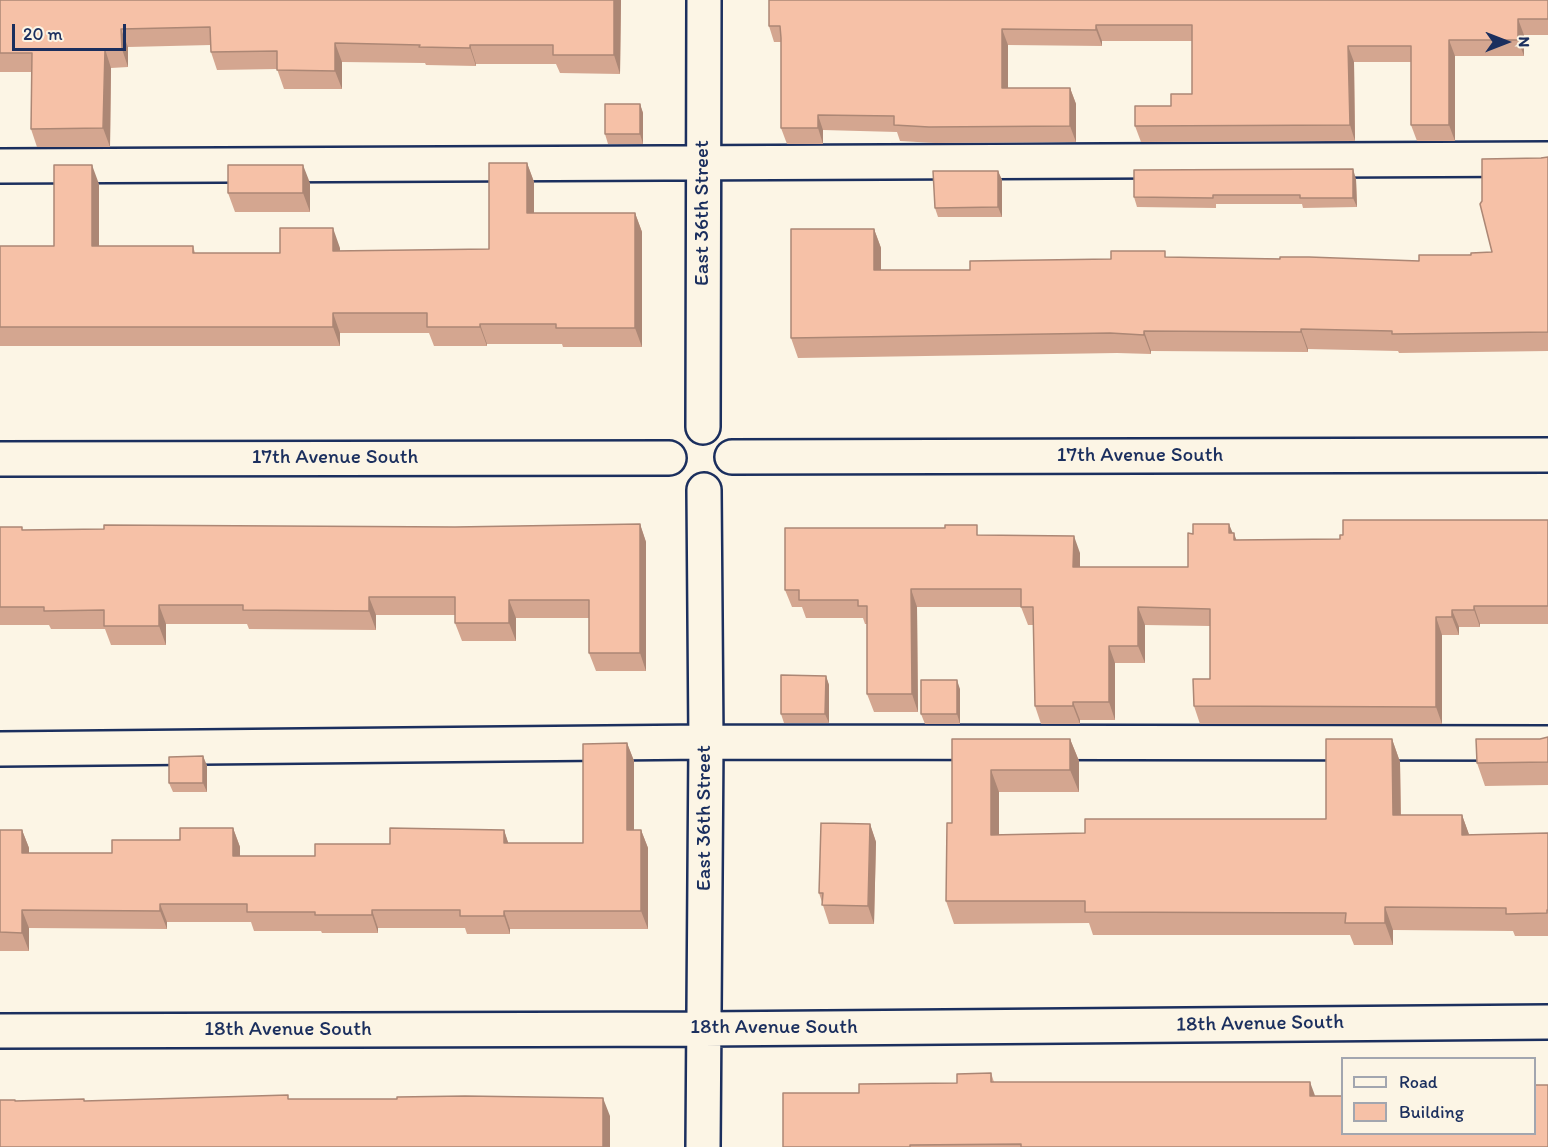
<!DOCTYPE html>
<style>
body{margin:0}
#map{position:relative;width:1548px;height:1147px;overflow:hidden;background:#fcf5e5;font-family:Itim,sans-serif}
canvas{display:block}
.legend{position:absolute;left:1341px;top:1057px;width:195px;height:78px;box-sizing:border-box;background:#fcf5e5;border:2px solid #a2a6af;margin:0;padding:8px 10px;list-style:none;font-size:18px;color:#1b2f5e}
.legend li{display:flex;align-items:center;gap:12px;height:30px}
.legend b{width:30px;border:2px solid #a2a6af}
.north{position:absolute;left:1476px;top:12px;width:60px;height:60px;-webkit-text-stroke:4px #fcf5e5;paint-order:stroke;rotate:90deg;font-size:16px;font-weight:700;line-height:24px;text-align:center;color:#1b2f5e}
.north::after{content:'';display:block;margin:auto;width:21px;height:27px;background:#1b2f5e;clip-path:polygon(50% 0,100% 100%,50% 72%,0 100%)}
.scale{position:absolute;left:12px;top:24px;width:114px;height:27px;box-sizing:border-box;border:3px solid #1b2f5e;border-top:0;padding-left:8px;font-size:18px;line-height:21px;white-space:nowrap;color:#1b2f5e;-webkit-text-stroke:4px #fcf5e5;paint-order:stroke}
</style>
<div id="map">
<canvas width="1548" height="1147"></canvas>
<ul class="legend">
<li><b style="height:8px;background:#fcf5e5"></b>Road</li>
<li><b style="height:16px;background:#f6c1a7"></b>Building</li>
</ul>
<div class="north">N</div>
<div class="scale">20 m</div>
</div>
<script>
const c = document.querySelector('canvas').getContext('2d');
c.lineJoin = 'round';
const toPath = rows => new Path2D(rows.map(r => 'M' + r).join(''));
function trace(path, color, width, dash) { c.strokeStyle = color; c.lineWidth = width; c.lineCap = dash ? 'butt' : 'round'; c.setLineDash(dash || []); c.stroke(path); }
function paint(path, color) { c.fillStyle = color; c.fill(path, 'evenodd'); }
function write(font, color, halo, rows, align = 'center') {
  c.font = font + ' Itim,sans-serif'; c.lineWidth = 4.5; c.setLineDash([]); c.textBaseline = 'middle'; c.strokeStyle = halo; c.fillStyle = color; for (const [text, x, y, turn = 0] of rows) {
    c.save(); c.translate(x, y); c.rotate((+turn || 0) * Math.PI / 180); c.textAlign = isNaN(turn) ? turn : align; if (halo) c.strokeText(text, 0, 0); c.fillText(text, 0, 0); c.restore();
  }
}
const minor = toPath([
 [0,166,1548,159],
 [703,427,704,0],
 [732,457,1548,455],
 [0,459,669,458],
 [0,749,706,742,1548,743],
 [0,1031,704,1029,1548,1022],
 [703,1147,706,742,704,490]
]);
trace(minor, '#1b2f5e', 38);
trace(minor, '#fcf5e5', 33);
paint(toPath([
 [0,0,621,0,620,74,560,73,556,64,476,64,476,66,426,65,425,63,342,62,342,89,284,89,277,69,217,70,211,52,211,45,128,47,128,67,111,68,110,147,37,147,31,129,32,72,0,72],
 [1548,0,1548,35,1524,35,1524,56,1455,56,1455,141,1417,141,1411,125,1411,62,1354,62,1355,141,1141,142,1135,126,1192,94,1192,41,1102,41,1102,46,1008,45,1008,88,1070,88,1076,104,1076,142,935,143,900,141,897,132,823,130,823,144,787,144,781,128,781,42,774,42,769,26],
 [640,104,643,113,643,144,608,144,605,134],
 [1548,157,1548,351,1399,353,1398,351,1308,349,1308,352,1151,351,1151,354,1117,353,798,358,791,338,874,229,881,248,881,270,970,270,1111,259,1167,257,1419,261,1492,252,1541,158],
 [527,163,534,182,534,213,635,213,642,232,642,347,563,347,562,344,487,344,487,346,434,346,429,333,340,333,340,346,0,346,0,246,54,246,99,184,99,246,193,246,195,253,280,253,340,248,340,251,489,249],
 [998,171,1002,180,1002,217,938,217,935,208],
 [1356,179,1357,207,1303,208,1302,204,1216,204,1216,208,1137,207,1134,197],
 [310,183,310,212,235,212,228,193],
 [1548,520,1548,624,1480,624,1480,627,1459,627,1459,635,1442,635,1442,724,1200,724,1194,706,1210,679,1210,626,1145,625,1145,663,1115,663,1115,720,1080,720,1080,724,1041,724,1035,706,1034,625,1028,625,1021,607,917,607,918,712,874,712,867,694,867,624,865,624,863,618,806,618,802,607,792,607,785,590,980,535,1080,553,1080,567,1188,567,1233,533,1236,540,1340,539],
 [640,524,646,542,646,671,596,671,589,653,589,618,516,618,516,641,462,641,455,623,455,615,376,615,376,630,249,629,247,624,166,624,166,645,111,645,105,629,51,629,49,625,0,625,0,527,24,530,455,527],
 [826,676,829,685,829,723,784,723,781,714],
 [960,689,960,724,925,724,921,714],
 [1548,737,1548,785,1485,786,1477,763,1540,739],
 [952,739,1070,739,1079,761,1079,792,999,792,999,835,1085,833,1326,819,1392,739,1400,762,1401,815,1462,815,1469,835,1548,833,1548,936,1515,936,1513,931,1393,930,1393,945,1354,945,1350,935,1093,935,1089,923,954,924,946,901,952,823],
 [627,743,634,761,634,830,641,830,648,848,648,929,510,929,510,934,467,934,465,928,378,928,378,933,322,933,321,931,254,931,251,922,167,922,167,929,29,928,29,951,0,951,0,830,22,830,29,848,29,853,112,853,233,828,240,847,240,856,315,856,390,844,504,830,508,843,583,843],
 [203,756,207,766,207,792,173,792,169,783],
 [870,824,876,842,874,924,829,924,819,893],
 [991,1073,994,1082,1315,1096,1342,1134,1548,1147,783,1147,859,1093,957,1083]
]), '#d4a690');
paint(toPath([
 [614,0,621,0,620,74,614,55],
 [1518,19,1524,35,1524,56,1518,40],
 [1096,25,1102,41,1102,46,1096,30],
 [121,29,128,47,128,67,122,49],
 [1002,29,1008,45,1008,104,1002,88],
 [1449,40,1455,56,1455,141,1449,125],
 [335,43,342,62,342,89,335,71],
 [470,45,476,64,476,66,470,48],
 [1348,46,1354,62,1355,141,1350,125],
 [105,49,111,68,110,147,103,128],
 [1070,88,1076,104,1076,142,1070,126],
 [640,104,643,113,643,144,640,134],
 [818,115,823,130,823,144,818,128],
 [527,163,534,182,534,232,527,213],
 [92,165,99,184,99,265,92,246],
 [303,165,310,183,310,212,303,193],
 [1353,169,1356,179,1357,207,1353,198],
 [998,171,1002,180,1002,217,998,207],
 [635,213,642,232,642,347,635,328],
 [333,228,340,248,340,270,333,251],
 [874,229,881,248,881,290,874,270],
 [333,313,340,333,340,346,333,327],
 [480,324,487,344,487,346,480,327],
 [1301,329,1308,349,1308,352,1301,332],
 [1144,331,1151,351,1151,354,1144,335],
 [640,524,646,542,646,671,640,653],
 [1229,524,1234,536,1234,533,1240,551,1229,533],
 [1074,536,1080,553,1080,584,1073,567],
 [911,589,917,607,918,712,912,694],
 [369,597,376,615,376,630,369,611],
 [509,600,516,618,516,641,509,623],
 [159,605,166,624,166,645,159,626],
 [1474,606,1480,624,1480,627,1474,610],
 [1138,607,1145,625,1145,663,1138,646],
 [1452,610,1459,627,1459,635,1452,617],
 [1436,617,1442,635,1442,724,1436,707],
 [1109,646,1115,663,1115,720,1109,702],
 [826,676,829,685,829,723,825,714],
 [957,680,960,689,960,724,957,714],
 [1073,702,1080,720,1080,724,1073,706],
 [1070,739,1079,761,1079,792,1070,770],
 [1392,739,1400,762,1401,837,1393,815],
 [627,743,634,761,634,848,627,830],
 [203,756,207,766,207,792,203,783],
 [991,770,999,792,999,858,991,835],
 [1462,815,1470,837,1462,835],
 [870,824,876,842,874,924,868,906],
 [233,828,240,847,240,875,233,856],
 [22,830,29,848,29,871,22,853],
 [504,830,510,848,504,843],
 [641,830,648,848,648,929,641,911],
 [160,904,167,922,167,929,160,911],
 [1385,907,1393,930,1393,945,1385,923],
 [22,910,29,928,29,951,22,933],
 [372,910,378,928,378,933,372,915],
 [504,911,510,929,510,934,504,916],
 [1310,1082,1317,1101,1310,1096],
 [603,1098,610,1116,610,1147,603,1147]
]), '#ac8775');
const building = toPath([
 [0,0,614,0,614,55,553,55,553,45,470,45,470,48,419,47,420,45,335,43,335,71,277,70,277,51,211,52,210,27,121,29,122,49,105,49,103,128,31,129,32,53,0,53,0,0],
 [769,0,1548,0,1548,19,1518,19,1518,40,1449,40,1449,125,1411,125,1411,46,1348,46,1350,125,1135,126,1135,106,1171,106,1171,94,1192,94,1192,25,1096,25,1096,30,1002,29,1002,88,1070,88,1070,126,929,127,894,125,894,116,818,115,818,128,781,128,781,38,780,26,769,26,769,0],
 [605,104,640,104,640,134,605,134,605,104],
 [1548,157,1548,332,1392,334,1392,331,1301,329,1301,332,1144,331,1144,335,1110,333,791,338,791,229,874,229,874,270,970,270,970,261,1111,259,1111,251,1165,251,1165,257,1280,259,1280,257,1309,257,1419,261,1419,255,1471,255,1471,253,1492,252,1480,204,1482,201,1482,159,1541,158,1548,157],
 [489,163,527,163,527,213,635,213,635,328,556,328,556,324,480,324,480,327,427,327,427,313,333,313,333,327,0,327,0,246,54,246,54,165,92,165,92,246,193,246,193,253,280,253,280,228,333,228,333,251,489,249,489,163],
 [228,165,303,165,303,193,228,193,228,165],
 [1353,169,1353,198,1300,198,1300,195,1213,195,1213,198,1134,197,1134,170,1353,169],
 [933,171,998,171,998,207,935,208,933,171],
 [1343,520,1548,520,1548,606,1474,606,1474,610,1452,610,1452,617,1436,617,1436,707,1194,706,1193,679,1210,679,1210,609,1138,607,1138,646,1109,646,1109,702,1073,702,1073,706,1035,706,1033,607,1021,607,1021,589,911,589,912,694,867,694,867,606,858,606,858,600,799,600,799,590,785,590,785,528,945,528,945,525,977,525,977,535,1074,536,1073,567,1188,567,1188,533,1193,534,1193,524,1229,524,1229,533,1234,533,1234,540,1340,539,1340,535,1343,535,1343,520],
 [640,524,640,653,589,653,589,600,509,600,509,623,455,623,455,597,369,597,369,611,243,610,243,605,159,605,159,626,104,626,104,610,44,611,44,607,0,607,0,527,22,527,22,530,104,529,104,525,455,527,640,524],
 [781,675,826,676,825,714,781,714,781,675],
 [921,680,957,680,957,714,921,714,921,680],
 [1548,737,1548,762,1477,763,1476,739,1540,739,1548,737],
 [952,739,1070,739,1070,770,991,770,991,835,1085,833,1085,819,1326,819,1326,739,1392,739,1393,815,1462,815,1462,835,1548,833,1548,910,1547,910,1547,913,1506,914,1506,908,1385,907,1385,923,1345,923,1346,913,1085,912,1085,901,946,901,947,823,952,823,952,739],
 [627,743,627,830,641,830,641,911,504,911,504,916,460,916,460,910,372,910,372,915,315,915,315,912,247,912,247,904,160,904,160,911,22,910,22,933,0,932,0,830,22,830,22,853,112,853,112,840,180,840,180,828,233,828,233,856,315,856,315,844,390,844,390,828,504,830,504,843,583,843,583,744,627,743],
 [203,756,203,783,169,783,169,757,203,756],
 [821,823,870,824,868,906,822,905,823,893,819,893,821,823],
 [991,1073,991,1082,1310,1082,1310,1096,1342,1096,1342,1134,1534,1134,1534,1085,1548,1085,1548,1147,1021,1147,1021,1144,910,1145,910,1147,783,1147,783,1093,859,1093,859,1084,957,1083,957,1074,991,1073],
 [288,1095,288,1099,397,1099,397,1097,465,1096,603,1098,603,1147,0,1147,0,1100,15,1100,15,1101,84,1099,84,1101,288,1095]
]);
paint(building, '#f6c1a7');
trace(building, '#ac8775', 1.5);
write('21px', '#1b2f5e', '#fcf5e5', [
 ["East 36th Street",703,213,-90],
 ["17th Avenue South",1140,456],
 ["17th Avenue South",335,458],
 ["East 36th Street",705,818,-90],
 ["18th Avenue South",1260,1024,-1],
 ["18th Avenue South",774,1028],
 ["18th Avenue South",288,1030]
]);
</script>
